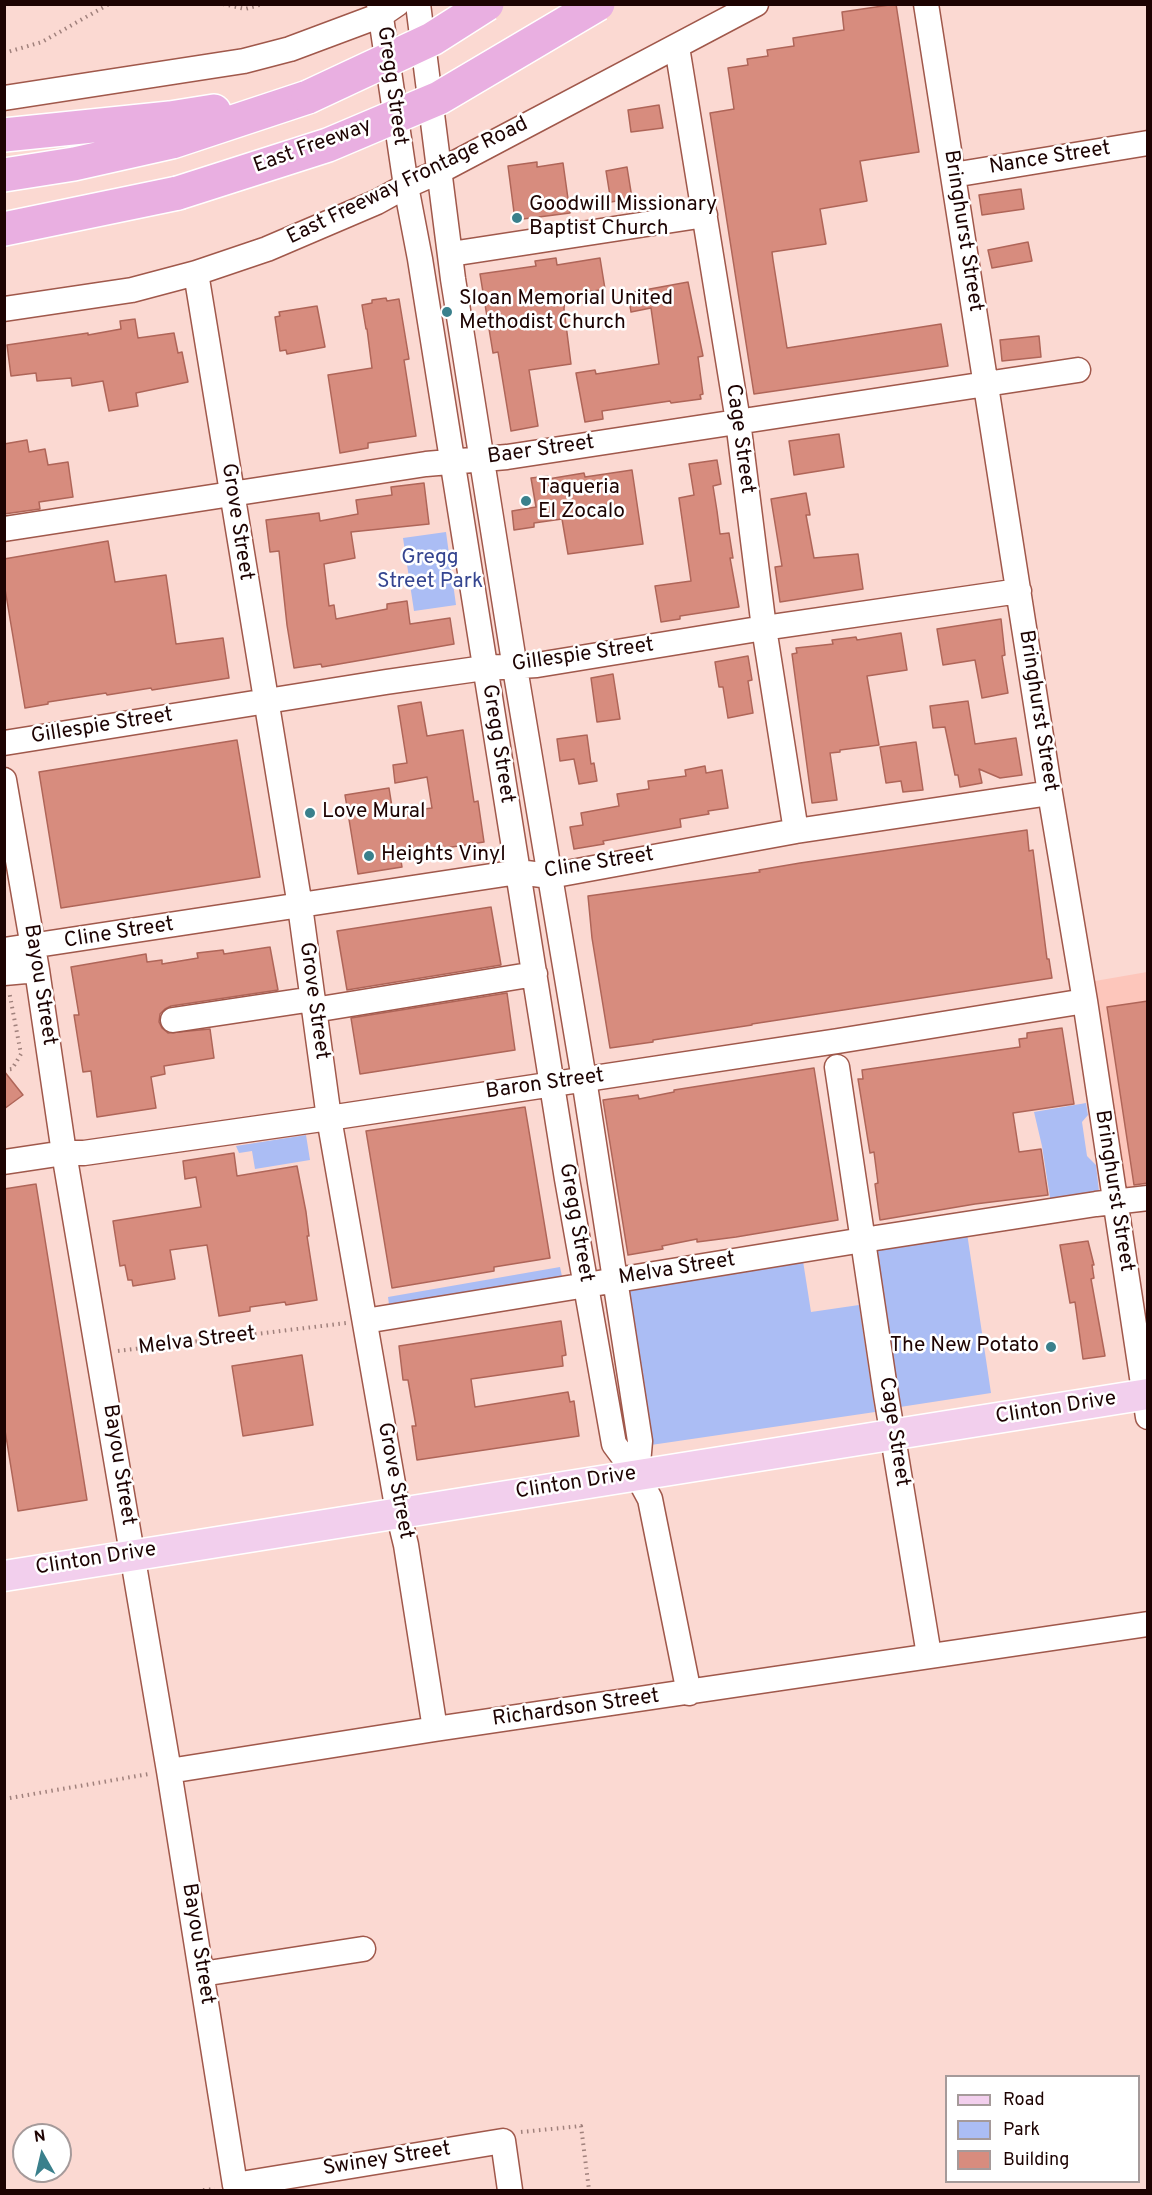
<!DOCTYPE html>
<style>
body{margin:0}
#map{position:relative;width:1152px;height:2195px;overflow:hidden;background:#fbd9d2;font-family:Overpass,sans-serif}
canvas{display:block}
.frame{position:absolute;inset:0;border:6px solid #1d0302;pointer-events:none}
.legend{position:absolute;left:945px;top:2075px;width:195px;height:108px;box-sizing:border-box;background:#fff;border:2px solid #a59a9a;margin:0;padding:8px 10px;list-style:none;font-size:18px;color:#1d0302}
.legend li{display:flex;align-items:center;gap:12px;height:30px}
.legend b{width:30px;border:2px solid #a59a9a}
.north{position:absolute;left:12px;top:2123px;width:60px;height:60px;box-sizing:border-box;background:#fff;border:2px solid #a59a9a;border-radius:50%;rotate:352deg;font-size:16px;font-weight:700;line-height:24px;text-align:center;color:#1d0302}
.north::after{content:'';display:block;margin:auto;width:21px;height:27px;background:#3a808c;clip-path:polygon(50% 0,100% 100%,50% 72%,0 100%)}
</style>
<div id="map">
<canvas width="1152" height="2195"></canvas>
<div class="frame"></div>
<ul class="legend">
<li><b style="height:8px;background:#f2cfed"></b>Road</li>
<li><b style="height:16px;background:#abbdf4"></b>Park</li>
<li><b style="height:16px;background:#d78c7e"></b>Building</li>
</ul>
<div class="north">N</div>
</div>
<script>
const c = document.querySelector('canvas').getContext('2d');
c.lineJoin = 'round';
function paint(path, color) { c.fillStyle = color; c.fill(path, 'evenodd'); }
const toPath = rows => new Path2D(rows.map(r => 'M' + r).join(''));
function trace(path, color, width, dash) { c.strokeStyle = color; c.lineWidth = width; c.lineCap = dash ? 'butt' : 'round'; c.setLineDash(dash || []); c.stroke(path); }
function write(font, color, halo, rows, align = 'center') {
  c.font = font + ' Overpass,sans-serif'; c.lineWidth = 5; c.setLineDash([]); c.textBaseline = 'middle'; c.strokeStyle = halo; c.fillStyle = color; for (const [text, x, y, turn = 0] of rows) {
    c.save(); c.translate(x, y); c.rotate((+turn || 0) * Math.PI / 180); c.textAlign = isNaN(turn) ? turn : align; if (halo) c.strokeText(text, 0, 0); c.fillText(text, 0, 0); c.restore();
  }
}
paint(toPath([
 [1147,972,1147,1188,1125,1192,1095,981]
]), '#fdc6bb');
paint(toPath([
 [446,532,456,605,414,611,403,538],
 [1086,1103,1088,1115,1082,1122,1087,1156,1096,1165,1099,1191,1096,1197,1051,1204,1042,1146,1034,1112],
 [306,1135,310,1160,255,1169,252,1151,239,1153,236,1146],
 [967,1233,991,1393,900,1407,876,1247],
 [803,1261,811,1312,859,1305,875,1412,651,1445,627,1287],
 [560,1267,563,1281,390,1312,388,1297]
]), '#abbdf4');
const building = toPath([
 [896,4,919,152,860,161,867,201,820,209,826,244,772,252,773,260,787,348,941,324,948,366,754,394,710,113,734,109,728,68,748,65,747,59,768,56,767,50,794,46,793,38,844,30,842,12,896,4],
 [659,105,663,128,631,132,628,110,659,105],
 [537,162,537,167,563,163,570,213,515,220,508,166,537,162],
 [627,167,632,198,611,202,606,171,627,167],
 [1021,189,1024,209,982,215,979,195,1021,189],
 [1028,242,1032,261,992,268,988,250,1028,242],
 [556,258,557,265,600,258,605,289,565,296,564,309,571,364,529,370,538,426,511,431,498,352,493,353,480,274,536,266,535,261,556,258],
 [688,282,703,356,698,357,703,394,700,395,701,399,671,403,670,401,602,411,603,419,585,422,576,373,595,370,596,374,659,364,651,308,631,312,628,293,688,282],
 [386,298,387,301,399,299,409,359,404,360,416,436,368,443,368,448,340,453,328,375,372,368,367,329,366,329,362,305,372,303,372,300,386,298],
 [317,306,325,347,287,354,286,350,280,351,275,317,280,316,279,312,317,306],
 [135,319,138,338,174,333,178,353,182,352,188,382,136,393,138,406,109,411,103,381,72,386,71,378,37,381,36,373,11,376,7,345,88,333,88,335,121,329,120,321,135,319],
 [1039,336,1041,357,1002,361,1000,340,1039,336],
 [839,434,844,467,794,475,789,441,839,434],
 [27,440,29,452,45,449,48,465,68,462,73,497,39,502,40,509,4,514,4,444,27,440],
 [717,460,721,484,713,486,717,511,720,534,729,533,733,558,730,558,739,607,680,616,680,619,661,622,655,586,691,581,679,498,694,495,689,464,717,460],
 [632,470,643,544,568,554,562,519,534,523,534,527,514,530,512,511,536,507,531,478,548,476,548,479,584,473,585,477,632,470],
 [424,483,429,524,351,532,355,558,324,564,329,606,334,605,336,619,387,609,387,604,407,601,410,624,450,618,454,644,322,667,321,664,294,668,287,625,279,551,270,552,266,520,319,513,320,521,358,514,356,500,392,495,391,487,424,483],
 [806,493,810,515,806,515,814,558,858,554,863,589,780,602,775,567,782,566,771,499,806,493],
 [108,541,115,582,166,575,176,644,223,638,229,678,152,690,151,688,107,695,106,693,48,702,48,704,25,708,4,583,4,559,108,541],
 [1001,619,1005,655,1002,656,1008,693,982,698,975,660,943,665,937,629,1001,619],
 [901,633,907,670,867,676,879,745,840,750,840,752,830,753,837,800,812,803,792,654,797,653,796,648,833,644,832,640,856,637,857,640,901,633],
 [748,656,752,680,748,681,753,713,728,718,723,687,719,687,715,662,748,656],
 [613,674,620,719,597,722,591,678,613,674],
 [968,701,975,744,1016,738,1022,775,1000,778,979,769,982,783,960,787,958,775,955,775,945,727,933,728,930,706,968,701],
 [421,702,427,736,463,730,474,802,478,801,484,842,400,855,402,867,358,874,345,795,389,788,393,813,432,808,427,777,395,783,393,765,407,763,398,706,421,702],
 [587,735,591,764,594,763,597,781,579,784,574,759,560,761,557,739,587,735],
 [237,740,260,877,61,908,39,772,237,740],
 [916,742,923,790,903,792,901,781,886,783,880,747,916,742],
 [705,766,706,773,722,770,728,808,708,811,709,814,680,819,681,827,603,841,604,844,574,849,570,827,583,825,581,813,619,806,617,794,649,789,648,781,686,776,685,770,705,766],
 [1027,830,1029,851,1033,850,1047,959,1049,959,1052,978,752,1024,752,1025,653,1040,653,1042,610,1048,592,938,588,896,760,872,759,870,800,863,1027,830],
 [491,907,501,965,347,990,337,931,491,907],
 [270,947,278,990,171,1006,165,1009,160,1014,159,1022,162,1028,168,1033,210,1029,214,1058,164,1066,165,1074,151,1077,156,1108,97,1117,91,1071,83,1072,74,1015,79,1015,71,967,146,954,147,962,162,960,162,964,198,958,197,953,223,950,224,954,270,947],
 [507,993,515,1050,360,1074,351,1018,507,993],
 [1148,1001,1148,1183,1134,1185,1107,1007,1148,1001],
 [1062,1028,1074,1104,1013,1113,1019,1152,1041,1149,1048,1195,975,1204,880,1220,875,1184,878,1183,874,1152,870,1153,858,1079,863,1079,862,1070,1020,1047,1019,1039,1027,1038,1027,1033,1062,1028],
 [814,1068,838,1220,736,1237,697,1242,697,1239,662,1246,663,1249,628,1255,603,1100,638,1095,639,1099,674,1092,674,1090,814,1068],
 [4,1071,23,1095,4,1109,4,1071],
 [525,1107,550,1258,494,1267,494,1271,392,1288,366,1131,525,1107],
 [234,1153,237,1176,297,1166,306,1212,309,1236,307,1236,317,1300,286,1305,285,1302,250,1307,250,1311,219,1316,207,1245,170,1250,175,1279,133,1286,132,1280,128,1280,125,1265,120,1266,113,1221,201,1207,196,1177,185,1179,183,1161,234,1153],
 [36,1184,87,1500,18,1511,4,1424,4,1189,36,1184],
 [1088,1241,1094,1265,1092,1265,1094,1278,1091,1279,1105,1356,1083,1359,1075,1302,1070,1303,1060,1245,1088,1241],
 [561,1321,566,1355,562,1356,563,1366,471,1379,475,1407,568,1392,570,1402,574,1401,579,1436,417,1460,412,1426,416,1426,408,1380,403,1380,399,1346,561,1321],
 [302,1355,313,1425,243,1436,232,1366,302,1355]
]);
paint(building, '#d78c7e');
trace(building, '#af6558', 1.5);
const minor = toPath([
 [379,4,406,186,420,259,567,1179,614,1444,637,1475,650,1499,689,1693],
 [418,4,453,279,515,668,584,1079,640,1441,637,1475],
 [926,4,1050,793,1085,1001,1148,1417],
 [677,47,738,421,764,628,796,831],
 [4,98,244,61,290,49,381,15,397,4],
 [953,175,1148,143],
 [451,254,705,215],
 [196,273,300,906,329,1118,398,1512,406,1545,435,1729],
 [4,309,132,290,196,273,267,249,377,202,406,186,440,171,756,4],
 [4,529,426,464,507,457,1078,370],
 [4,743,386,682,484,668,537,665,764,628,1019,591],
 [4,780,37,970,64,1153,169,1771,235,2185,503,2141,510,2190],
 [4,950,518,872,550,876,796,831,1050,793],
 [4,973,37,970],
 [314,1010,535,974],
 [173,1020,313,999],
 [837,1067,886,1395,929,1655],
 [4,1162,64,1153,84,1153,329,1118,838,1041,1085,1001],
 [365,1321,863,1240,1096,1204,1148,1198],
 [169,1771,435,1729,1148,1624],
 [202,1974,363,1949]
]);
const major = toPath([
 [4,1576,1148,1394]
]);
const highway = toPath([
 [4,135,170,118,214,111],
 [4,175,74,164,172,142,308,97],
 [4,229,178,193]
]);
trace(minor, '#a0584b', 27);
trace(major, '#fff', 33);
trace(highway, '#fff', 36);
trace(toPath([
 [223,4,245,9,263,4],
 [4,53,42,42,109,4],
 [4,1070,12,1069,21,1054,9,991],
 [118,1351,346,1323],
 [4,1799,149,1774],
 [521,2132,581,2126,589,2190],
 [203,2190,215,2189]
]), '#a0817c', 4, [1.5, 4.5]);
trace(minor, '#fff', 24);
trace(major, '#f2cfed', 30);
trace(highway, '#e9afe1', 33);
const highwayBridge = toPath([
 [308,97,432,39,487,4],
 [178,193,328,145,439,98,598,4]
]);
trace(highwayBridge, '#fff', 36, []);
trace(highwayBridge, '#e9afe1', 33);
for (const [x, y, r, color] of [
 [517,218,6,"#3a808c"],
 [447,312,6,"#3a808c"],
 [526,501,6,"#3a808c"],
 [310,813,6,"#3a808c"],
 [369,856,6,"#3a808c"],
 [1051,1347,6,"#3a808c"]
]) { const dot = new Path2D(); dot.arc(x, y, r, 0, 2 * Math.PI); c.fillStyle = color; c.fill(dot); trace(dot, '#fff', 2); }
write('21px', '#1d0302', '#fff', [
 ["Gregg Street",391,86,82],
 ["East Freeway",313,147,-20],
 ["Nance Street",1050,159,-9],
 ["East Freeway Frontage Road",408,182,-26],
 ["Bringhurst Street",962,231,81],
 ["Cage Street",739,439,82],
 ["Baer Street",541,451,-8],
 ["Grove Street",236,522,81],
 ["Gillespie Street",583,656,-8],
 ["Bringhurst Street",1037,711,81],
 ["Gillespie Street",102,727,-9],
 ["Gregg Street",497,744,81],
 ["Cline Street",599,864,-9],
 ["Cline Street",119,934,-9],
 ["Bayou Street",39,985,81],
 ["Grove Street",313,1001,82],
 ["Baron Street",545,1085,-8],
 ["Bringhurst Street",1113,1191,81],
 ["Gregg Street",575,1223,80],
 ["Melva Street",677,1270,-9],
 ["Melva Street",197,1342,-7],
 ["Clinton Drive",1056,1409,-9],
 ["Cage Street",893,1432,81],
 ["Bayou Street",118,1465,81],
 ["Grove Street",394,1481,79],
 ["Clinton Drive",576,1484,-9],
 ["Clinton Drive",96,1560,-9],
 ["Richardson Street",576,1709,-8],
 ["Bayou Street",197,1944,81],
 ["Swiney Street",387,2160,-9]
]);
write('21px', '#1d0302', '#fff', [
 ["Goodwill Missionary",529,206],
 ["Baptist Church",529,230],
 ["Sloan Memorial United",459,300],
 ["Methodist Church",459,324],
 ["Taqueria",538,489],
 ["El Zocalo",538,513],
 ["Love Mural",322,813],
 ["Heights Vinyl",381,856],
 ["The New Potato",1039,1347,"right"]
], 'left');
write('21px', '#354590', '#fff', [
 ["Gregg",430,559],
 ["Street Park",430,583]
]);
</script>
